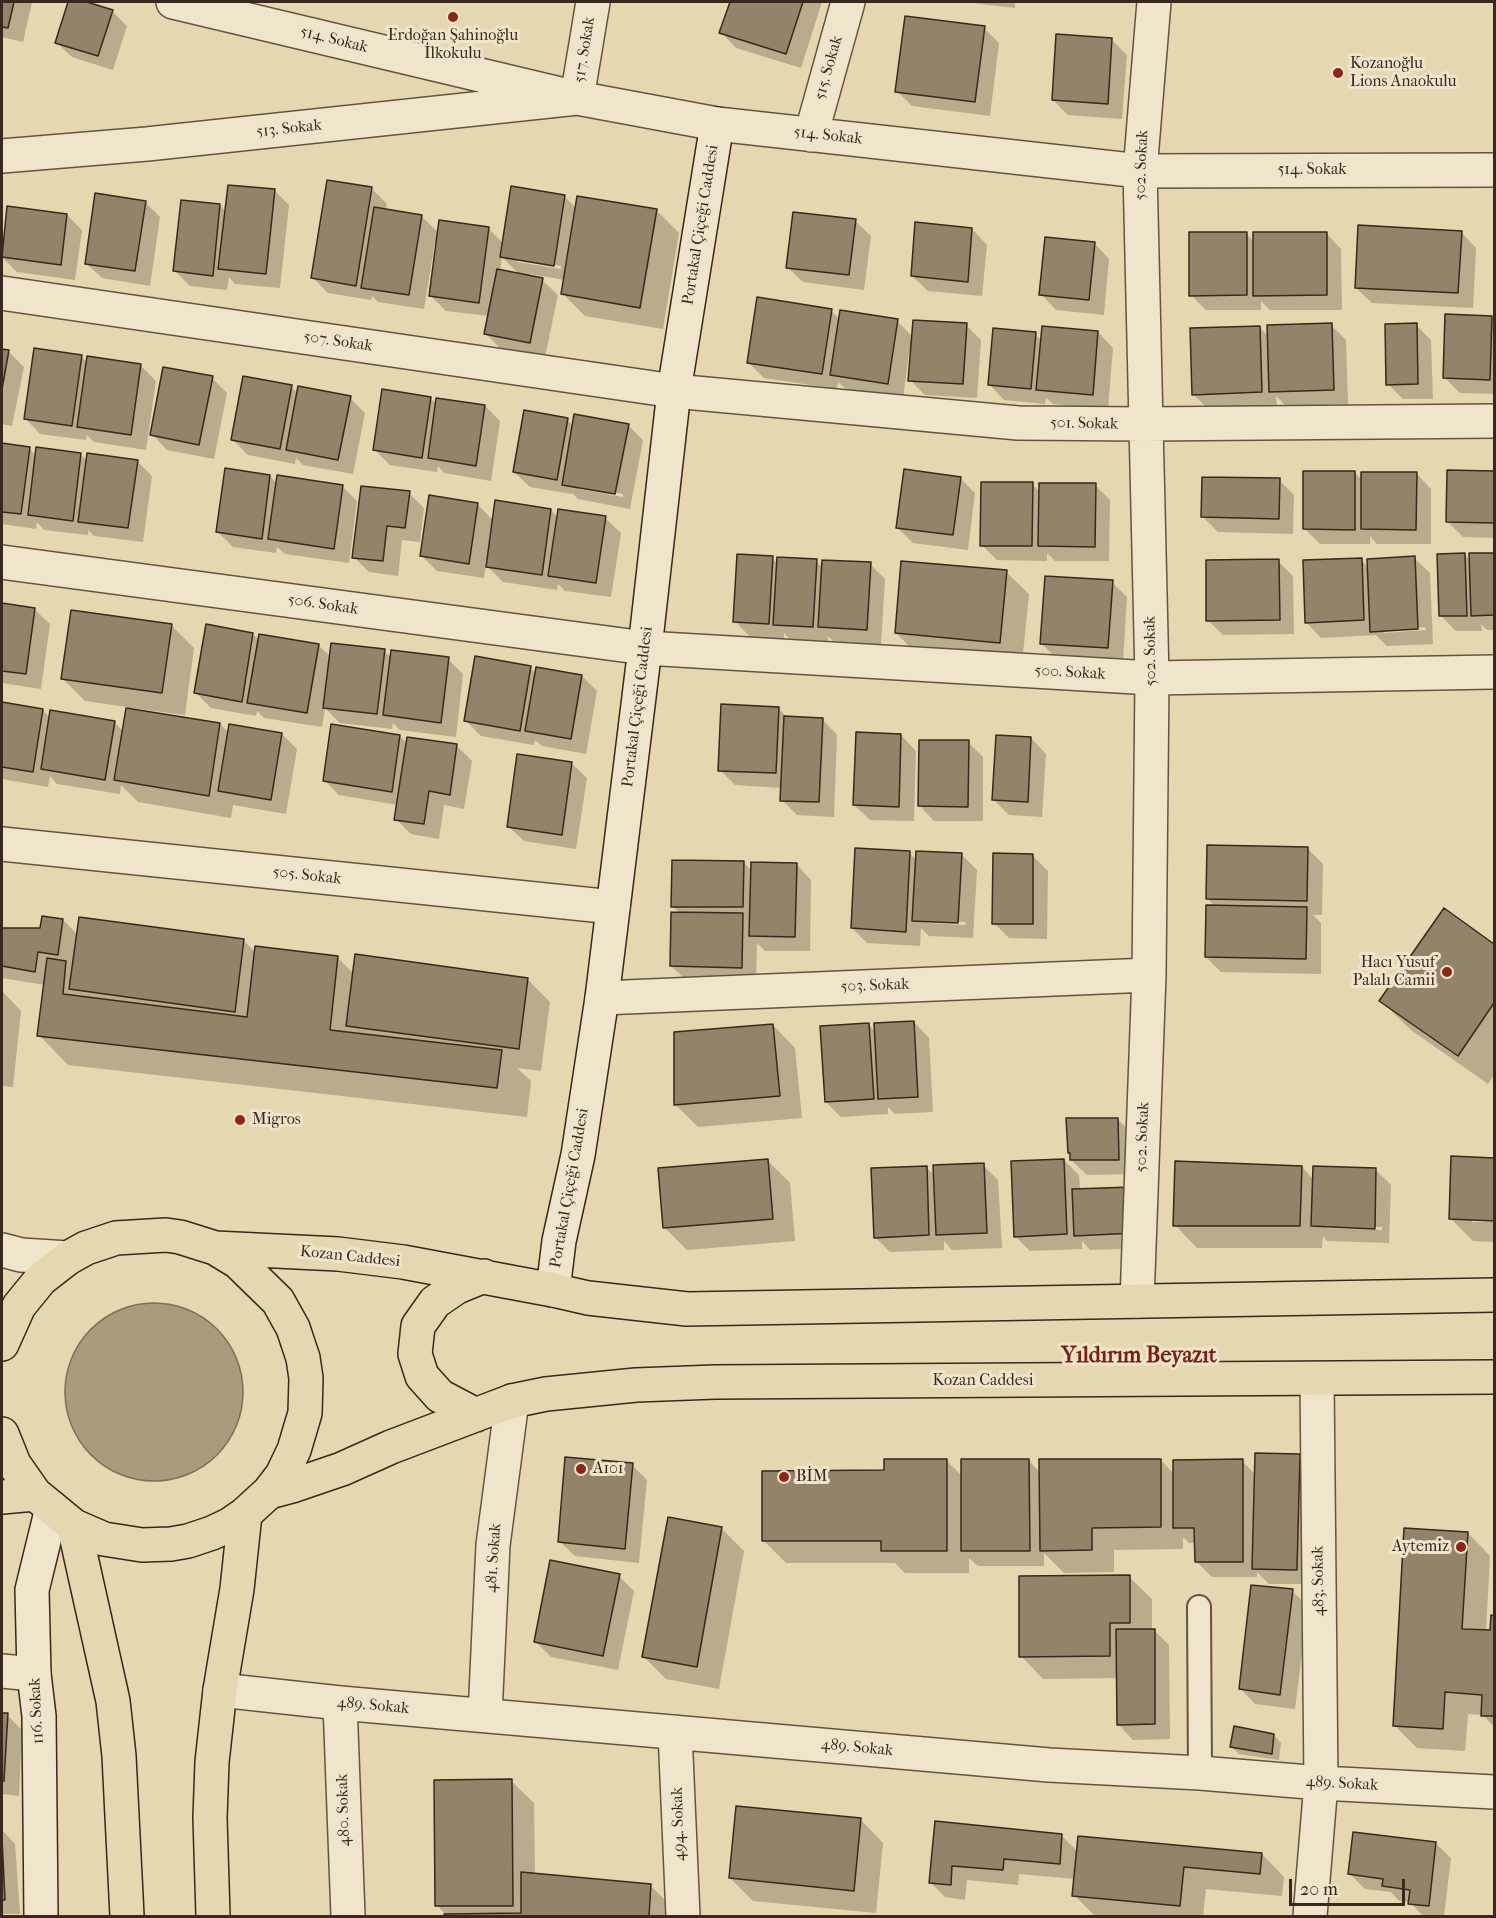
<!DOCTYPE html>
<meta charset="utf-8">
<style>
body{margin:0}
#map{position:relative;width:1496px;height:1918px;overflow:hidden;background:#e5d7af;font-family:"IM FELL French Canon",serif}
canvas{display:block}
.frame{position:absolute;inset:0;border:3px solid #3a271d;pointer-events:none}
.scale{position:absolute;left:1289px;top:1879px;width:116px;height:27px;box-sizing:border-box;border:3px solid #3a271d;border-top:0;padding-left:8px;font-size:18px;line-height:21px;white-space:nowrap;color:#3a271d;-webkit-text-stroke:4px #eee5cb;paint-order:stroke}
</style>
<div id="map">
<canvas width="1496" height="1918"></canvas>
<div class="frame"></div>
<div class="scale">20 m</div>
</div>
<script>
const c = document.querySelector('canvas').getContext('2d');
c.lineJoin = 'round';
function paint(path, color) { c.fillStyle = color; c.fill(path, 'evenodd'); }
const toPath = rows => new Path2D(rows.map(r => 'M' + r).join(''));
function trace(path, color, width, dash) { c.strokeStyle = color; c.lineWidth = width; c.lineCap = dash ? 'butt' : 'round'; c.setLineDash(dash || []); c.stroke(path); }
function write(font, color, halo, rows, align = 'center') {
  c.font = font + ' "IM FELL French Canon",serif'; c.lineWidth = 6; c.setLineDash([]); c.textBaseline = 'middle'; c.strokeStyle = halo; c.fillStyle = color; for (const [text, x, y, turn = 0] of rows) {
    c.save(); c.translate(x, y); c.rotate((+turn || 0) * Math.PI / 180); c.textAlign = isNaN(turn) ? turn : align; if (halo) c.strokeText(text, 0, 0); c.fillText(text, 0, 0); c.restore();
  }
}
const water = toPath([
 '65 1392a89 89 0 1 1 178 0a89 89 0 1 1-178 0Z'
]);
paint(water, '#ab9b7d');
trace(water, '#7e6d57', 1.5);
paint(toPath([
 [2,2,32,2,23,42,2,37],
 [69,2,82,2,112,11,127,26,113,70,72,57,56,42],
 [731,2,822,2,801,68,736,48,721,32],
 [965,2,1015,2,1015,8],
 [984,28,999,43,990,116,912,106,897,91],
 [1112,40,1127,55,1122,119,1068,115,1053,100],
 [371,188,387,204,385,211,421,216,439,233,488,228,504,244,564,196,577,209,656,210,679,233,663,329,585,316,563,294,565,280,530,274,529,277,542,280,558,295,545,357,501,349,486,334,489,316,446,311,431,296,438,242,435,242,424,309,378,302,372,296,371,300,328,293,313,278],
 [502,257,520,275,500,271],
 [517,259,561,266,561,269,517,262],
 [274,190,289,205,280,288,235,284,229,277,227,290,190,286,175,271,220,205,226,212],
 [145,202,160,217,150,286,102,278,86,263],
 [67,215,82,230,75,280,17,272,2,257],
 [855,221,871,236,864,290,803,282,787,267],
 [972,229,987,245,982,296,928,291,912,276],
 [1461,232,1476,248,1473,308,1372,303,1356,288],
 [1326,233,1341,249,1342,310,1270,310,1261,301,1261,310,1206,310,1191,295,1246,234,1255,242],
 [1094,243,1109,259,1104,315,1056,310,1041,294],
 [831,311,840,319,897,321,913,337,966,325,981,340,977,398,925,395,910,380,912,354,909,353,903,399,847,390,838,382,837,389,764,378,748,362],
 [1491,317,1494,320,1494,394,1460,393,1445,378],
 [1331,325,1346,340,1348,404,1286,406,1276,396,1277,407,1208,409,1193,394,1259,327,1269,337],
 [1416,325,1431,340,1433,399,1403,399,1388,384],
 [1098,332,1113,348,1108,409,1053,404,1046,398,1045,404,1004,400,989,384,1035,334,1042,341],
 [2,350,8,351,24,367,12,426,2,424],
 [82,357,88,363,141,366,156,381,146,450,94,442,87,435,86,440,40,434,25,418],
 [212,378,227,393,214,459,167,450,152,434],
 [291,387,298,393,350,398,365,413,353,474,303,465,296,458,295,464,248,455,233,440],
 [430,398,437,405,485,406,500,421,491,481,444,473,438,466,437,472,390,465,375,450],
 [567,420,574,426,628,425,643,440,630,509,578,499,572,493,572,494,530,487,514,472],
 [578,486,623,494,623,497,578,489],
 [2,444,29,448,36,456,80,454,87,461,137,461,152,476,143,542,94,536,88,530,88,535,44,530,37,522,36,529,2,524],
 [1448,471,1494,472,1494,538,1463,537,1448,522],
 [1355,473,1363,481,1416,473,1431,489,1431,544,1377,544,1370,536,1370,544,1320,544,1305,529],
 [270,476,277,484,342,486,357,501,349,563,285,554,277,547,276,553,233,547,218,532],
 [960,478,975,493,968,550,913,543,898,528],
 [1279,480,1294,495,1293,534,1218,532,1203,517],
 [1032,484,1040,492,1095,485,1110,500,1109,561,1055,561,1047,553,1047,561,997,560,982,545],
 [409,493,424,508,420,542,402,540,398,576,369,572,354,557],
 [477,504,494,521,551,510,558,518,605,518,621,533,611,597,565,591,558,584,557,590,503,582,486,565,484,578,437,571,422,556],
 [1494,554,1494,630,1487,630,1481,624,1482,631,1456,631,1441,616,1465,555,1470,561,1470,555],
 [772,558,778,564,816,561,823,568,870,564,885,579,881,645,834,642,828,636,828,641,790,639,784,633,784,639,750,637,735,621],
 [1414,558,1430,573,1433,644,1387,646,1376,635,1321,638,1306,622,1361,560,1369,568],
 [1425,627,1426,630,1384,633,1384,630],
 [1278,561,1293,576,1294,634,1223,635,1208,620],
 [1006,572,1029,594,1022,664,919,656,896,633],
 [1112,582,1127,597,1123,663,1057,659,1042,644],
 [2,604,34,609,50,624,41,689,2,683],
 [171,625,194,648,185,715,131,708,131,711,220,724,229,733,282,734,297,749,286,814,233,805,231,818,138,802,121,785,120,794,57,784,50,776,48,787,2,779,2,704,43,710,50,718,114,722,123,731,127,707,85,701,63,679],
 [253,634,260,641,318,645,331,657,384,651,392,658,448,659,463,674,456,737,400,730,393,723,392,729,340,723,325,708,322,727,264,718,257,711,256,716,211,708,196,693],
 [530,668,537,674,582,676,597,691,586,754,542,746,535,740,534,745,481,736,465,720],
 [778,708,788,718,822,719,837,735,834,817,797,815,782,800,782,788,735,785,720,770],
 [901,735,916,751,914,821,870,820,854,805],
 [400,736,407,744,457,746,472,761,464,809,444,805,439,839,411,834,396,819,398,805,339,795,324,780],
 [1031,738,1046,754,1042,817,1009,815,994,800],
 [968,742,983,757,983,821,934,821,919,805],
 [571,763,587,778,576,849,524,841,508,826],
 [1307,848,1323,864,1322,915,1313,915,1321,923,1321,974,1221,972,1206,957,1216,907,1208,899],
 [909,853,917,860,961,854,977,870,973,938,929,936,921,928,920,946,867,943,852,928],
 [927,920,966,922,965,925,927,923],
 [1033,856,1048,871,1047,939,1009,938,994,923],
 [743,862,752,871,796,864,811,880,810,951,765,951,757,943,756,982,687,981,671,966,680,913,672,906],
 [1444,910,1494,946,1494,1075,1488,1084,1411,1030,1381,1001],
 [63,920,78,935,244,941,256,953,338,958,354,974,527,979,550,1002,541,1071,517,1068,531,1081,527,1117,68,1065,39,1035,45,985,2,978,2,929,41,929],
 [2,991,21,1011,13,1087,2,1086],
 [914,1022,929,1038,933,1112,895,1114,888,1107,888,1114,841,1117,826,1102,869,1025,876,1033],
 [773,1025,795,1048,802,1118,698,1127,675,1104],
 [1117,1119,1133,1134,1133,1174,1087,1175,1071,1160,1071,1155,1069,1152],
 [1453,1158,1494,1159,1494,1219,1472,1218,1472,1222,1494,1222,1494,1242,1473,1241,1451,1219],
 [767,1160,790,1183,795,1241,687,1250,665,1228],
 [1064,1160,1079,1175,1080,1190,1149,1248,1090,1250,1082,1241,1082,1249,1030,1251,1015,1236],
 [983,1165,998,1180,1002,1248,952,1250,944,1241,944,1250,890,1252,875,1237,926,1167,935,1176],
 [1302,1167,1314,1180,1376,1170,1391,1185,1389,1243,1327,1241,1323,1236,1322,1248,1197,1248,1175,1225],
 [1326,1225,1382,1227,1382,1230,1326,1228],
 [1300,1456,1315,1471,1312,1584,1269,1584,1257,1572,1257,1577,1212,1577,1197,1562,1196,1543,1189,1543,1183,1537,1183,1549,1114,1550,1114,1572,1064,1573,1044,1553,1044,1566,978,1566,969,1558,969,1573,905,1573,895,1563,786,1563,763,1540,885,1472,947,1461,962,1476,1029,1461,1041,1473,1161,1460,1174,1474,1242,1461,1256,1475],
 [632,1465,647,1480,639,1563,575,1556,559,1541],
 [721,1528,744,1551,719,1689,666,1679,644,1657],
 [1468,1533,1490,1556,1486,1631,1491,1632,1492,1617,1494,1617,1494,1727,1483,1715,1468,1714,1465,1751,1417,1748,1394,1725],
 [619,1576,634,1591,618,1670,551,1657,535,1641],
 [1129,1577,1152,1599,1152,1630,1154,1630,1169,1645,1170,1739,1133,1740,1118,1724,1118,1678,1043,1679,1021,1656],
 [1292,1591,1308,1606,1295,1709,1255,1704,1240,1688],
 [2,1714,7,1715,22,1730,19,1796,2,1794],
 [1274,1735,1281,1743,1279,1760,1239,1754,1232,1747],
 [511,1781,534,1803,535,1875,650,1885,673,1908,672,1916,445,1916,445,1914,437,1905],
 [861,1820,883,1843,876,1913,753,1901,730,1878],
 [936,1823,1061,1835,1078,1852,1262,1854,1284,1877,1282,1896,1206,1889,1203,1916,1095,1916,1074,1895,1075,1879,1019,1874,1018,1885,967,1880,965,1900,945,1897,930,1882],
 [2,1830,15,1844,20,1914,2,1914],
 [1435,1843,1451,1858,1444,1916,1423,1916,1410,1902,1399,1901,1391,1892,1365,1889,1350,1874]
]), '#0003');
const building = toPath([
 [2,2,14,2,8,28,2,27,2,2],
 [68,2,87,2,113,10,98,56,55,43,68,2],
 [730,2,803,2,786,54,719,33,730,2],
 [905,16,985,26,975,102,895,92,905,16],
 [1056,34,1112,38,1108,104,1052,100,1056,34],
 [327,180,372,187,356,286,311,278,327,180],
 [228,185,275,189,266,274,218,269,228,185],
 [511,186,565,195,554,266,500,257,511,186],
 [95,193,146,201,135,271,85,264,95,193],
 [577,196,657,209,640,308,561,294,577,196],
 [181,200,220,204,213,276,173,271,181,200],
 [7,206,67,214,61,265,2,257,7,206],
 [374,207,422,215,409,295,361,288,374,207],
 [793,212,856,219,849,275,786,268,793,212],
 [439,220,489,227,479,303,429,296,439,220],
 [915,222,972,228,968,282,911,276,915,222],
 [1358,225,1462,231,1458,293,1355,288,1358,225],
 [1189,232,1247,232,1247,295,1189,296,1189,232],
 [1253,232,1327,232,1327,295,1253,296,1253,232],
 [1045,237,1095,242,1089,300,1039,295,1045,237],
 [497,269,543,278,530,343,484,334,497,269],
 [757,297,832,309,822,374,747,363,757,297],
 [840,310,898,319,888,384,830,375,840,310],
 [1445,314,1492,316,1490,380,1443,378,1445,314],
 [913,320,967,323,963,384,908,381,913,320],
 [1332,323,1334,390,1269,392,1267,325,1332,323],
 [1417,323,1418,384,1386,385,1385,324,1417,323],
 [1042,326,1098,331,1093,395,1036,390,1042,326],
 [1260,326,1262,392,1192,395,1190,328,1260,326],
 [993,328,1036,332,1031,389,988,385,993,328],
 [34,348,82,355,72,426,24,419,34,348],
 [2,349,9,350,2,389,2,349],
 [87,356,141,364,131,435,77,427,87,356],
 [163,367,213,376,199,445,150,435,163,367],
 [243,376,292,385,280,449,231,440,243,376],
 [298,386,351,396,338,460,286,450,298,386],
 [382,389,431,397,422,458,373,450,382,389],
 [436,398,485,405,476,466,428,458,436,398],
 [524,410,568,418,557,480,513,472,524,410],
 [574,414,629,424,615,494,562,485,574,414],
 [2,443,30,447,21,514,2,512,2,443],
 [36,447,81,453,73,521,28,515,36,447],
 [87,453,138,460,128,528,78,522,87,453],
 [225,468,270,475,262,539,216,532,225,468],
 [904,469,961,477,953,535,896,528,904,469],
 [1447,470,1494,471,1494,523,1446,522,1447,470],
 [1303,471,1355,471,1355,530,1303,529,1303,471],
 [1361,472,1417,472,1416,530,1361,529,1361,472],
 [277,475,343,485,334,549,268,539,277,475],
 [1202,477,1280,478,1279,519,1201,517,1202,477],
 [981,482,1033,482,1032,546,980,546,981,482],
 [1039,483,1096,483,1095,547,1038,546,1039,483],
 [361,486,410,491,405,528,387,526,383,561,352,558,361,486],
 [429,495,478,503,469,564,420,556,429,495],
 [495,500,551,509,542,575,486,567,495,500],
 [558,509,606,516,596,583,548,576,558,509],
 [1465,553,1467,616,1439,616,1437,554,1465,553],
 [1469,553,1494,553,1494,615,1471,616,1469,553],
 [737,554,773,556,769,624,733,622,737,554],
 [1415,556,1418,629,1370,632,1367,559,1415,556],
 [777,557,817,559,813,627,773,625,777,557],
 [1362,558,1364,620,1305,623,1303,560,1362,558],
 [1279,559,1280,620,1206,621,1206,560,1279,559],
 [822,560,871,562,867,630,818,627,822,560],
 [901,561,1007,570,1000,643,895,633,901,561],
 [1045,576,1113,580,1108,648,1040,644,1045,576],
 [2,603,35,608,26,674,2,671,2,603],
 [71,610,172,624,162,693,61,679,71,610],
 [206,624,253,633,242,702,194,693,206,624],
 [259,634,319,644,307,713,247,703,259,634],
 [331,643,385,649,377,714,323,708,331,643],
 [391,650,449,657,441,723,383,715,391,650],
 [475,656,531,666,520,731,464,721,475,656],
 [536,667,582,675,571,739,525,731,536,667],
 [2,702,43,709,33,772,2,767,2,702],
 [721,704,779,707,776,773,718,771,721,704],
 [126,708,220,723,209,796,114,780,126,708],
 [50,710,115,721,105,780,41,769,50,710],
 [784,716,823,718,819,802,780,801,784,716],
 [229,724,282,733,271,800,218,791,229,724],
 [331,724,400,735,392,792,323,781,331,724],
 [856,732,901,734,899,807,853,805,856,732],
 [996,735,1031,737,1028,802,992,800,996,735],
 [407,737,457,744,450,795,429,791,424,824,394,820,407,737],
 [919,740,969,740,968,807,918,806,919,740],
 [517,754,572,762,562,835,507,827,517,754],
 [1207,845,1308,847,1307,901,1206,899,1207,845],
 [855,848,910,851,906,932,851,928,855,848],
 [916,851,962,853,958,923,912,921,916,851],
 [993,853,1033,854,1033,924,992,924,993,853],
 [672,860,744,861,743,907,671,907,672,860],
 [751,862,797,863,795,937,749,936,751,862],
 [1206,905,1307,907,1306,959,1205,957,1206,905],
 [1444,908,1494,944,1494,1003,1458,1056,1379,1001,1444,908],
 [671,912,743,913,742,968,670,966,671,912],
 [42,916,63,919,58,955,38,952,35,972,2,966,2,928,40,928,42,916],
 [79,917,244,939,235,1012,69,989,79,917],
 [255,946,338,956,330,1030,502,1050,497,1088,37,1036,47,958,66,961,63,994,247,1017,255,946],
 [355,954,528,978,519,1049,346,1026,355,954],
 [914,1021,918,1097,878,1099,874,1023,914,1021],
 [869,1023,874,1099,825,1102,820,1026,869,1023],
 [773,1024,780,1096,674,1105,674,1032,773,1024],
 [1066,1118,1118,1118,1119,1160,1070,1160,1070,1153,1068,1153,1066,1118],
 [1451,1156,1494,1158,1494,1221,1449,1219,1451,1156],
 [768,1159,773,1219,663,1228,658,1168,768,1159],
 [1064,1159,1067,1234,1014,1237,1011,1161,1064,1159],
 [1175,1161,1302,1166,1300,1226,1173,1226,1175,1161],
 [984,1163,987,1233,936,1235,933,1165,984,1163],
 [927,1166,929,1235,874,1238,871,1168,927,1166],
 [1313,1166,1376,1168,1375,1229,1311,1226,1313,1166],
 [1132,1187,1134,1233,1074,1236,1072,1189,1132,1187],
 [1255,1453,1300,1454,1297,1570,1252,1569,1255,1453],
 [565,1457,633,1463,625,1549,558,1542,565,1457],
 [884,1459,947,1459,947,1551,881,1551,881,1541,762,1541,762,1471,884,1470,884,1459],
 [961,1459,1029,1459,1030,1551,961,1551,961,1459],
 [1039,1459,1161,1459,1161,1527,1092,1528,1092,1550,1040,1551,1039,1459],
 [1243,1459,1243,1562,1195,1562,1194,1528,1173,1528,1173,1460,1243,1459],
 [668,1517,722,1527,697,1667,642,1657,668,1517],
 [1404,1528,1468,1532,1462,1629,1490,1630,1491,1615,1494,1616,1494,1716,1481,1716,1482,1695,1445,1692,1443,1729,1393,1726,1404,1528],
 [550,1560,620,1574,603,1656,534,1642,550,1560],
 [1130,1575,1130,1623,1110,1623,1110,1656,1019,1657,1019,1576,1130,1575],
 [1251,1585,1293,1589,1280,1695,1239,1689,1251,1585],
 [1116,1629,1155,1629,1155,1724,1117,1725,1116,1629],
 [2,1713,8,1713,4,1781,2,1781,2,1713],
 [1234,1726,1274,1734,1272,1754,1230,1747,1234,1726],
 [512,1779,513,1906,435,1906,434,1780,512,1779],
 [736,1806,861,1818,854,1891,729,1878,736,1806],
 [935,1821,1062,1834,1060,1864,1004,1859,1003,1870,952,1866,951,1885,929,1883,935,1821],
 [1353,1832,1436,1842,1429,1906,1408,1904,1410,1890,1382,1886,1383,1879,1348,1874,1353,1832],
 [1078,1836,1262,1853,1260,1874,1184,1867,1180,1906,1072,1896,1078,1836],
 [2,1838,5,1900,2,1900,2,1838],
 [521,1872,651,1884,649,1916,444,1916,444,1914,521,1913,521,1872]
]);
paint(building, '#938369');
trace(building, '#3a271d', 1.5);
const lane = toPath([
 [1199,1607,1200,1773]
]);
const street = toPath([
 [173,2,577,98,717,124,1140,171,1494,170],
 [811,135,848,2],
 [2,156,147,144,577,98,593,2],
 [2,293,674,391,1018,423,1145,424,1494,421],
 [2,562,645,648,1152,678,1494,672],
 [2,844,613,907],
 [602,998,1149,975],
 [2,1250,21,1255,68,1258],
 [1137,1301,1149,975,1152,678,1140,171,1154,2],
 [2,1671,34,1674],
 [220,1690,340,1703,1049,1765,1200,1773,1321,1783,1494,1792],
 [340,1703,348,1916],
 [485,1715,493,1545,512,1401],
 [675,1732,683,1916],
 [1310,1916,1321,1783,1317,1379]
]);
const secondary = toPath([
 [553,1290,559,1241,578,1155,602,998,645,648,674,391,717,124],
 [41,1916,39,1716,34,1674,32,1590,52,1508]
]);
const highway = toPath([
 [215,1248,338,1254,403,1262,553,1290,588,1298,687,1309,1494,1295],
 [2,1344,19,1306,41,1279,68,1258,86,1248,116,1238,166,1235,180,1237,215,1248,238,1262,278,1301,293,1328,303,1358,306,1378,305,1413,294,1450,282,1475,269,1492,245,1514,229,1525,212,1533,188,1541,171,1544,142,1545,104,1539,74,1526,35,1494,14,1464,2,1434],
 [476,1415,440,1396,422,1376,415,1354,418,1326,435,1302,457,1287,484,1276],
 [269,1492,295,1485,342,1469,391,1447,512,1401,546,1394,636,1385,715,1382,1494,1377],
 [2,1497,35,1494],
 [74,1526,113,1701,119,1756,127,1916],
 [213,1916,210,1818,212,1762,220,1690,237,1589,245,1514]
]);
trace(lane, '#655342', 26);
trace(street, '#655342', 36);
trace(secondary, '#3a271d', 36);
trace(highway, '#3a271d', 36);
trace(lane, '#eee5cb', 22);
trace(street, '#eee5cb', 33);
trace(secondary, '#eee5cb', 33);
trace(highway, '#e5d7af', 33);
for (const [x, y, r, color] of [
 [453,17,6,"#8f2418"],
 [1338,73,6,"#8f2418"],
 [1447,972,6,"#8f2418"],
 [240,1120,6,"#8f2418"],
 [581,1469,6,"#8f2418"],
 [784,1477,6,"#8f2418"],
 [1461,1547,6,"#8f2418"]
]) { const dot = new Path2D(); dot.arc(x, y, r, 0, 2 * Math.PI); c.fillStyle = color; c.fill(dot); trace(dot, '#eee5cb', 2); }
write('16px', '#3a271d', '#eee5cb', [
 ["Erdoğan Şahinoğlu",453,36,"center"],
 ["İlkokulu",453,54,"center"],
 ["Kozanoğlu",1350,64],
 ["Lions Anaokulu",1350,82],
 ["Hacı Yusuf",1435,963,"right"],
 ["Palalı Camii",1435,981,"right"],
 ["Migros",252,1120],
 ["A101",593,1469],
 ["BİM",796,1477],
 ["Aytemiz",1449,1547,"right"]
], 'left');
write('16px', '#3a271d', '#eee5cb', [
 ["514. Sokak",334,40,14],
 ["517. Sokak",585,50,-81],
 ["515. Sokak",829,68,-74],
 ["513. Sokak",289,129,-6],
 ["514. Sokak",828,136,6],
 ["502. Sokak",1142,165,-88],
 ["514. Sokak",1312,170],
 ["Portakal Çiçeği Caddesi",701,225,-81],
 ["507. Sokak",338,342,8],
 ["501. Sokak",1084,424,1],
 ["506. Sokak",323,605,8],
 ["502. Sokak",1151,651,-91],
 ["500. Sokak",1070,673,3],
 ["Portakal Çiçeği Caddesi",638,707,-83],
 ["505. Sokak",307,876,6],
 ["503. Sokak",875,986,-2],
 ["502. Sokak",1143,1137,-88],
 ["Portakal Çiçeği Caddesi",570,1188,-80],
 ["Kozan Caddesi",350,1257,6],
 ["Kozan Caddesi",983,1381],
 ["481. Sokak",494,1558,-86],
 ["483. Sokak",1319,1581,-91],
 ["489. Sokak",373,1706,5],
 ["116. Sokak",37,1711,-93],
 ["489. Sokak",857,1748,5],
 ["489. Sokak",1342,1784,3],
 ["480. Sokak",344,1810,-92],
 ["494. Sokak",679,1824,-92]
]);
write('bold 22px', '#7a1f14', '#eee5cb', [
 ["Yıldırım Beyazıt",1139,1357]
]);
</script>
